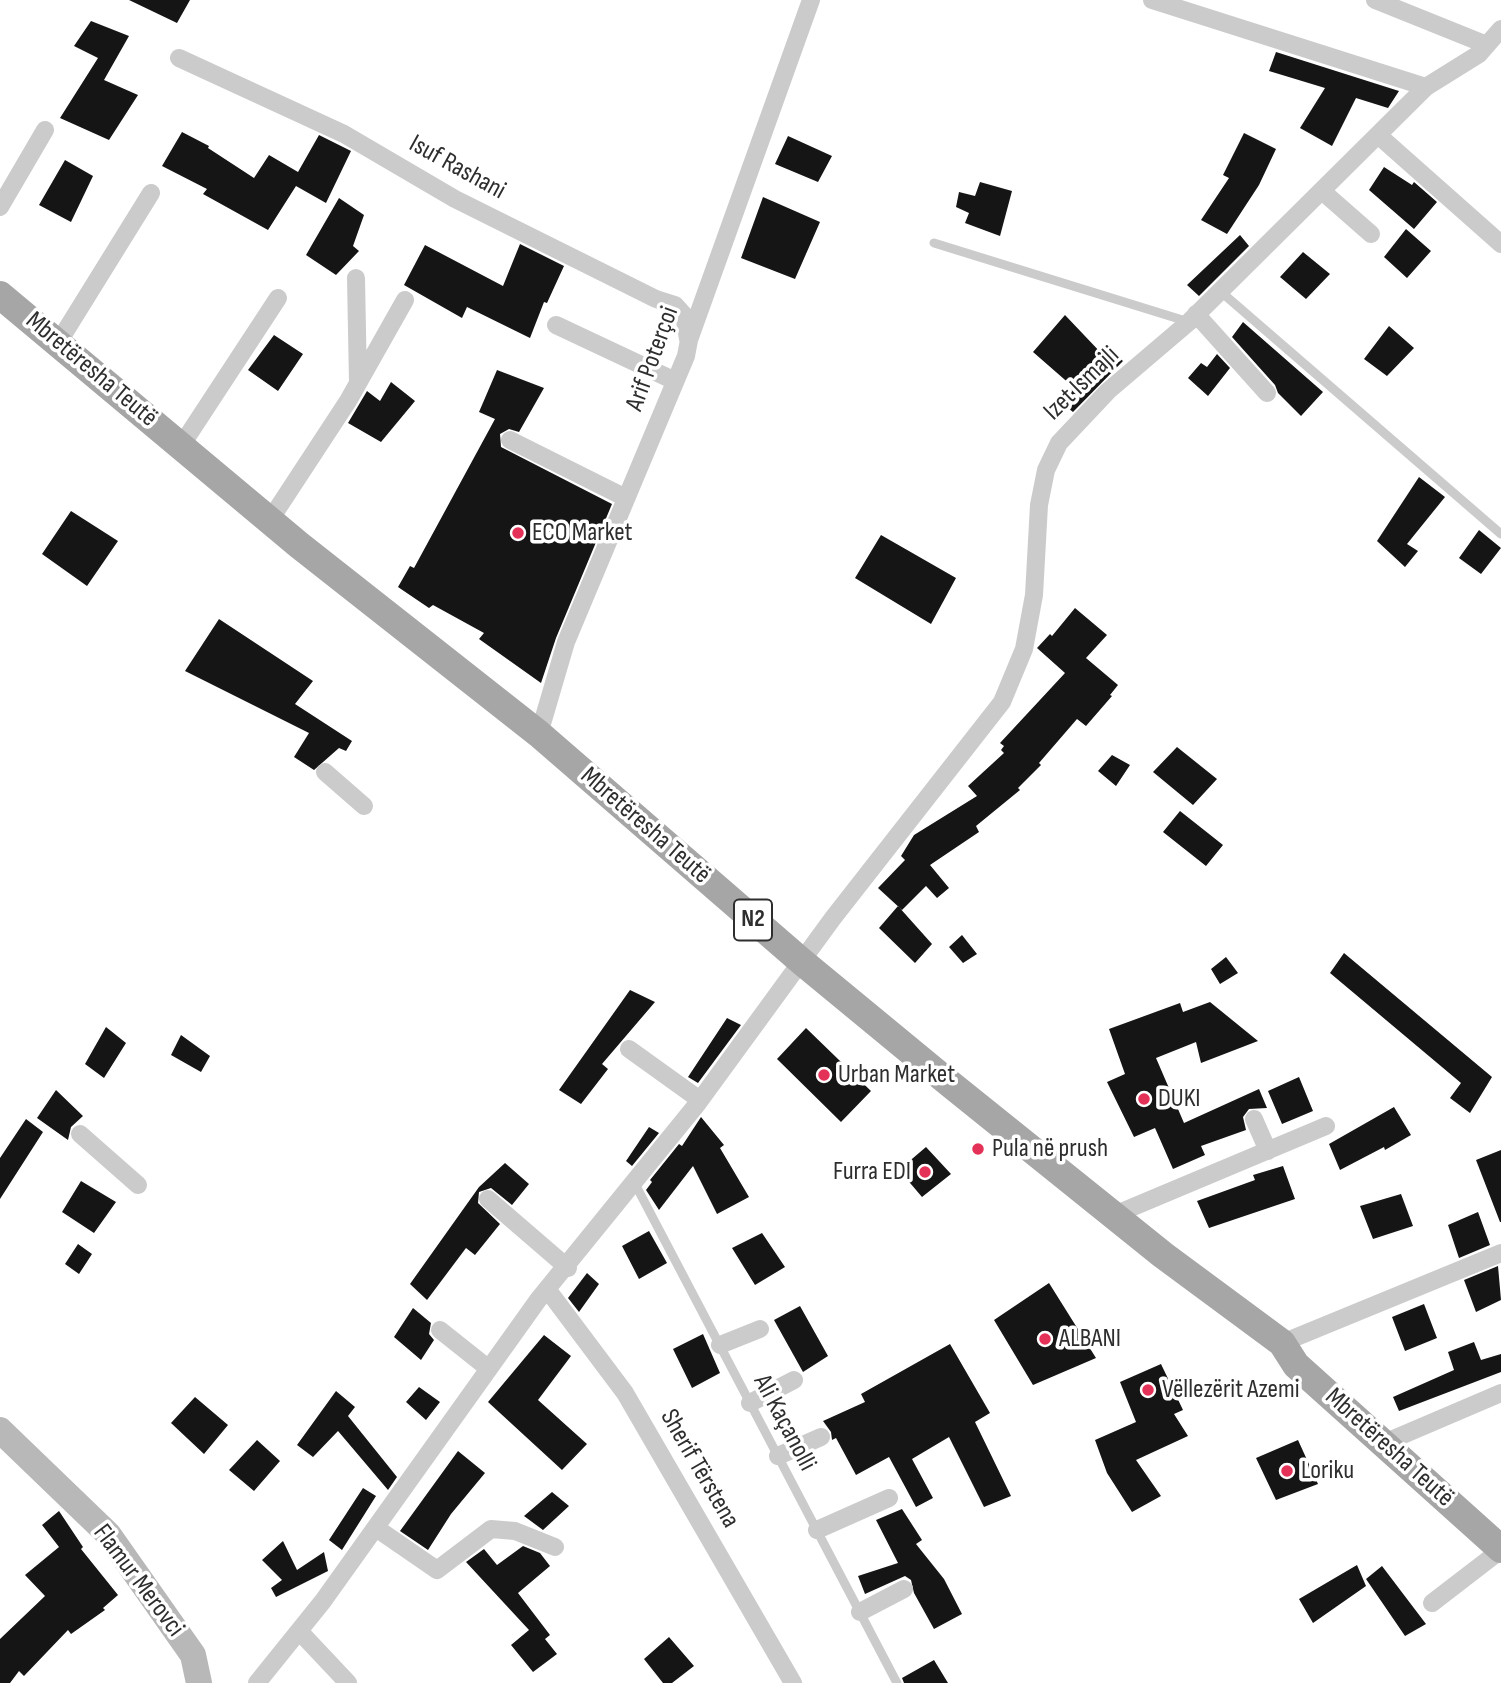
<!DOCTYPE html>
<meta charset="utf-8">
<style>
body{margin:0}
canvas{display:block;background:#fff}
</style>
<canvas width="1501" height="1683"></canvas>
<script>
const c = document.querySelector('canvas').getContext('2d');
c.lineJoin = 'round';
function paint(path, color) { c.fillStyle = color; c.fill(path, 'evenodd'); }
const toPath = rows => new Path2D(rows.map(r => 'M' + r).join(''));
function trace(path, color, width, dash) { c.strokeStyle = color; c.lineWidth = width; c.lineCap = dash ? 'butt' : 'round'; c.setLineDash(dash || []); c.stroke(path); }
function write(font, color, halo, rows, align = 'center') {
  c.font = font + ' "Sofia Sans Condensed",sans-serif'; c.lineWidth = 7; c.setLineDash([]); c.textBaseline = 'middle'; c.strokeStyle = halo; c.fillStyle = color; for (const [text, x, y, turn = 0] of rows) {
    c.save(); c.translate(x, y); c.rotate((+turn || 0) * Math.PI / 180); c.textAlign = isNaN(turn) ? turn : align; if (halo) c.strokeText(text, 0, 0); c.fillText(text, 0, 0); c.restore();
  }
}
paint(toPath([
 [129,0,190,0,177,23],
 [91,21,129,36,104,80,138,95,109,140,60,118,98,58,74,46],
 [1276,52,1399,91,1388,108,1356,98,1332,146,1300,128,1325,88,1269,71],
 [182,132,209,146,208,148,254,178,269,155,298,172,319,135,351,151,326,203,296,186,268,230,203,194,207,189,162,166],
 [1244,133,1276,149,1259,185,1227,234,1201,220,1229,178,1223,175],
 [788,136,832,156,818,182,775,164],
 [65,160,93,176,71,222,39,205],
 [1384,167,1412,185,1414,182,1437,202,1414,229,1369,190],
 [980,182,1012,191,1000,236,965,223,969,213,956,207,959,192,975,196],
 [763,197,820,222,795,279,741,258],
 [339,198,364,215,353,246,359,251,336,275,306,255],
 [1406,229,1431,251,1407,278,1384,257],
 [1240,235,1249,246,1199,296,1187,285],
 [520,244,564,266,547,303,544,302,530,338,467,307,462,318,404,285,425,245,503,286],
 [1303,252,1330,274,1306,299,1280,277],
 [1065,315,1103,355,1109,349,1123,361,1073,412,1058,400,1072,386,1033,352],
 [1243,322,1323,392,1301,416,1278,393,1275,385,1232,337],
 [1389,326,1414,348,1387,376,1364,359],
 [274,335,303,354,278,391,248,370],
 [1217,354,1230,368,1208,396,1188,378,1201,363,1207,367],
 [497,370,544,388,519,432,509,429,500,434,501,447,612,504,556,638,541,683,479,639,484,633,433,605,429,608,398,587,410,566,414,568,495,419,479,412],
 [391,382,415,401,381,442,348,423,367,391,380,401],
 [1419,477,1445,497,1407,544,1418,551,1405,567,1377,541],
 [71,511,118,541,87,586,42,554],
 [1479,530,1501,548,1481,574,1459,558],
 [881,535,956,578,931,624,855,578],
 [1075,608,1107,635,1086,658,1118,685,1110,695,1112,696,1086,726,1077,719,1039,763,1041,765,1018,788,1020,790,976,826,979,832,930,865,949,888,937,898,926,886,902,910,878,888,905,860,901,856,914,835,977,796,968,786,1004,753,1001,750,1004,746,1000,743,1065,673,1037,648,1050,634,1052,636],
 [219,619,313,681,295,704,352,741,346,751,339,748,314,770,294,757,309,733,185,671],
 [1177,747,1217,779,1193,805,1153,772],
 [1112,755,1130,765,1116,786,1098,771],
 [1180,811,1223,845,1206,866,1163,832],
 [898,906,932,944,915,963,879,928],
 [962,935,977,954,963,963,949,947],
 [1344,953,1492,1077,1470,1113,1450,1098,1461,1083,1330,973],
 [1226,957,1238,973,1220,984,1211,969],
 [630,990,655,1002,602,1064,608,1069,581,1104,559,1090],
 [1210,1002,1258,1041,1201,1063,1196,1042,1156,1058,1184,1123,1259,1089,1267,1108,1249,1109,1243,1117,1246,1130,1201,1146,1205,1155,1173,1169,1155,1128,1134,1137,1107,1082,1125,1074,1109,1029,1180,1003,1183,1012],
 [727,1018,741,1025,698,1083,688,1077],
 [106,1027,126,1043,104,1078,85,1064],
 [806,1028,871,1091,841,1122,777,1059],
 [181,1035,210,1056,201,1072,171,1055],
 [1299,1077,1313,1111,1282,1124,1268,1091],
 [56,1090,83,1116,71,1127,68,1140,37,1118],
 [1394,1107,1411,1135,1385,1150,1384,1147,1340,1170,1329,1144],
 [701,1117,724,1145,720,1148,749,1197,717,1214,693,1166,659,1210,646,1190,652,1182,650,1180,679,1144,682,1146],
 [26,1119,43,1132,0,1199,0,1158],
 [649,1127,659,1133,632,1166,626,1161],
 [926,1147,951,1174,922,1197,899,1170],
 [1501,1150,1501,1222,1500,1222,1476,1160],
 [505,1163,529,1184,512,1205,491,1188,479,1192,478,1203,500,1224,475,1255,466,1248,427,1300,410,1284,479,1187],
 [1283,1166,1295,1199,1209,1228,1197,1201,1255,1180,1253,1175],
 [81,1181,116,1202,94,1233,62,1212],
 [1401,1194,1413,1226,1373,1239,1360,1206],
 [1478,1212,1490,1245,1459,1258,1448,1225],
 [649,1231,667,1263,639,1279,622,1246],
 [762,1233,785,1267,755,1285,732,1248],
 [78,1244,92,1254,79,1274,65,1264],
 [1498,1266,1501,1300,1476,1312,1464,1280],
 [587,1273,599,1284,579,1312,568,1298],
 [1049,1283,1096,1358,1033,1385,994,1320],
 [1424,1304,1437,1338,1405,1351,1392,1317],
 [800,1306,828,1356,803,1372,774,1320],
 [413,1308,431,1323,429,1334,434,1340,421,1360,394,1337],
 [703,1334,720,1373,692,1388,673,1349],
 [544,1335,571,1356,538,1400,587,1444,562,1470,488,1402],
 [1474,1342,1481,1360,1501,1354,1501,1372,1399,1411,1393,1397,1454,1370,1448,1352],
 [950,1344,990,1413,975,1422,1011,1496,984,1507,949,1437,912,1459,933,1498,916,1507,889,1457,856,1475,836,1438,832,1440,831,1432,823,1421,865,1402,861,1394],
 [1161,1364,1183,1410,1174,1414,1188,1436,1136,1460,1161,1496,1132,1512,1107,1473,1095,1440,1136,1422,1120,1382],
 [419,1387,440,1402,426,1420,406,1402],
 [336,1391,355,1407,348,1416,397,1477,388,1490,338,1431,313,1457,297,1445],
 [195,1397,228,1425,204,1454,171,1423],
 [257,1440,280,1461,254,1491,229,1470],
 [1298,1440,1318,1484,1276,1500,1256,1458],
 [458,1451,485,1473,451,1514,428,1550,400,1531],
 [363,1488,376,1496,342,1550,329,1540],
 [552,1492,569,1506,543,1530,524,1516],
 [902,1509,922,1540,916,1544,944,1579,962,1614,934,1629,914,1593,911,1580,905,1576,865,1594,858,1576,898,1563,876,1520],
 [59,1511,83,1547,81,1549,118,1595,103,1608,105,1610,71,1634,68,1630,24,1676,19,1671,10,1683,0,1683,0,1639,45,1596,25,1575,59,1547,42,1525],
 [283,1541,297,1570,324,1552,328,1571,276,1597,271,1588,282,1580,262,1560],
 [523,1546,540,1553,550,1566,518,1593,550,1635,545,1639,557,1654,533,1672,511,1645,529,1630,466,1562,484,1549,497,1565],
 [1357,1565,1366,1586,1313,1623,1299,1599],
 [1382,1566,1426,1624,1405,1636,1366,1579],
 [669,1637,694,1666,672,1683,663,1683,644,1659],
 [934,1660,948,1683,904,1683,902,1678]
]), '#151515');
trace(toPath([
 [934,243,1189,322],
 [1220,291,1501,534],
 [634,1182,897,1683]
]), '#cbcbcb', 9);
trace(toPath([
 [1152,0,1426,87],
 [1375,0,1487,45],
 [179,58,344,134,455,199,656,299,675,305,684,315,688,339],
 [1378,135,1501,244],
 [1322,191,1371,234],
 [0,207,45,130],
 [356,278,358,383],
 [1196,314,1267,393],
 [556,325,675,381],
 [58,343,151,193],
 [510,440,626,498],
 [181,446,278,298],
 [270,520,348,401,405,300],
 [539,734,566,642,686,356,689,340,811,0],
 [325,772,364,806],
 [629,1049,700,1100],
 [1254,1119,1268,1151],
 [80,1134,138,1185],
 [488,1199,568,1268],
 [1114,1215,1326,1126],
 [547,1289,625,1393,793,1683],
 [440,1330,489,1369],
 [1282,1343,1501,1253],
 [720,1345,760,1329],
 [750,1403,794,1380],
 [1384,1443,1501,1393],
 [778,1456,821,1437],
 [376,1528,437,1570,491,1529,515,1531,555,1547],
 [817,1530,889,1498],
 [1432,1603,1501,1550],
 [860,1612,904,1589],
 [300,1632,348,1683],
 [257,1683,323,1601,538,1300,698,1103,833,918,1002,702,1024,649,1034,595,1039,505,1046,470,1059,443,1108,391,1189,322,1426,87,1479,54,1501,29]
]), '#cbcbcb', 18);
trace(toPath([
 [0,1430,108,1534,193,1655,199,1683]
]), '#b8b8b8', 26);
trace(toPath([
 [0,295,299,545,539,734,801,961,949,1083,1163,1255,1282,1343,1296,1365,1501,1549]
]), '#a6a6a6', 28);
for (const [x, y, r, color] of [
 [518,533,7,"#e43157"],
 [824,1075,7,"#e43157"],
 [1144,1099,7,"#e43157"],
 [978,1149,7,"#e43157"],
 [925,1172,7,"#e43157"],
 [1045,1339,7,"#e43157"],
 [1148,1390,7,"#e43157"],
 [1287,1471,7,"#e43157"]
]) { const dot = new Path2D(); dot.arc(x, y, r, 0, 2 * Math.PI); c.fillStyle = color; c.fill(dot); trace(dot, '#fff', 2.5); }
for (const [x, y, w] of [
 [753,920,38]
]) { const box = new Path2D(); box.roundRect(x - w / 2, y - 20.5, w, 41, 5); c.fillStyle = '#fff'; c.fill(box); trace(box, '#2e2e2e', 2); }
write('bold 24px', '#2e2e2e', null, [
 ["N2",753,920]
]);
write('26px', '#2e2e2e', '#fff', [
 ["Isuf Rashani",457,168,29],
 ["Arif Poterçoi",653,359,-70],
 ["Mbretëresha Teutë",91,370,40],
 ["Izet Ismajli",1082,384,-44],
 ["Mbretëresha Teutë",645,826,41],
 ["Ali Kaçanolli",784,1423,62],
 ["Mbretëresha Teutë",1389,1448,42],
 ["Sherif Tërstena",699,1469,60],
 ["Flamur Merovci",138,1581,53]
]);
write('26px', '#2e2e2e', '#fff', [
 ["ECO Market",532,533],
 ["Urban Market",838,1075],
 ["DUKI",1158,1099],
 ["Pula në prush",992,1149],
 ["Furra EDI",911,1172,"right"],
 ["ALBANI",1059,1339],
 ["Vëllezërit Azemi",1162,1390],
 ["Loriku",1301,1471]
], 'left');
</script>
